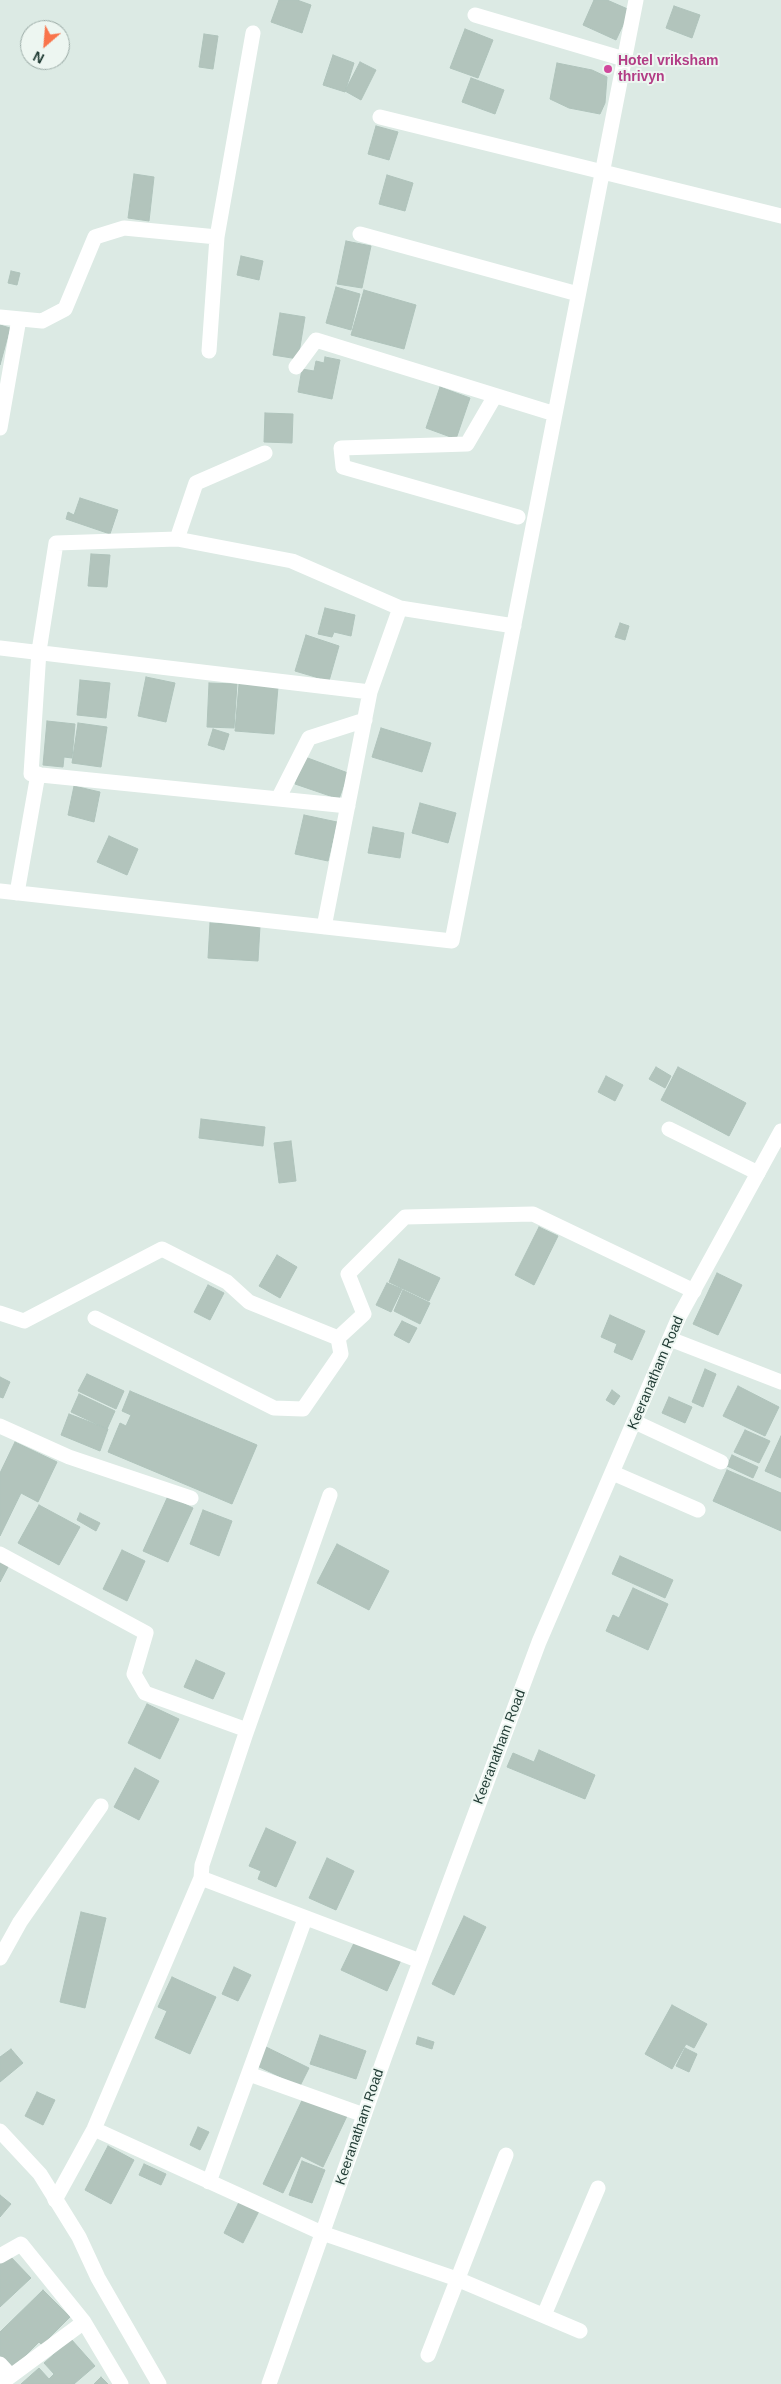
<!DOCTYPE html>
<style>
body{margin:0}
#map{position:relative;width:781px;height:2384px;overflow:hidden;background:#dceae4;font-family:Helvetica,sans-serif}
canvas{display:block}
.north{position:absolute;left:20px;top:20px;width:50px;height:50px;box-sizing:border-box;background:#edf6f1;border:1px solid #9aaaa5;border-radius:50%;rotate:207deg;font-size:14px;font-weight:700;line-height:20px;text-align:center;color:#1e3932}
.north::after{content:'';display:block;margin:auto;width:18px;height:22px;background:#f9744b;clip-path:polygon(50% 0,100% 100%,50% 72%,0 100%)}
</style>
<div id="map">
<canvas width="781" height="2384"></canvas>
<div class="north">N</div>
</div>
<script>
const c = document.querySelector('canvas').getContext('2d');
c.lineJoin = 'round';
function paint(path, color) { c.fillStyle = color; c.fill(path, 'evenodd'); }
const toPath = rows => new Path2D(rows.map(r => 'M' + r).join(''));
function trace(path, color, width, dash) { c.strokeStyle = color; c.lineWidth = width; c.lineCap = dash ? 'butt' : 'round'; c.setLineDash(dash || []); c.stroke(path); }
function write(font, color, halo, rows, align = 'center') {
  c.font = font + ' Helvetica,sans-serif'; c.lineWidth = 4; c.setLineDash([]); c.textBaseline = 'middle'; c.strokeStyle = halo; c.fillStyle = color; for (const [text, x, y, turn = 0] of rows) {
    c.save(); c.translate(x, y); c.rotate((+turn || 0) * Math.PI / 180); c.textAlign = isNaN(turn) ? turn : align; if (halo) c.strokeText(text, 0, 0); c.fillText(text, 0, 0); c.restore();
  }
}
const building = toPath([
 [279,0,297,0,311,5,302,33,271,22,279,0],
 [594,0,607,0,630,10,616,40,583,25,594,0],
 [674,6,700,15,692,38,666,28,674,6],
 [465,29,493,40,478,78,450,68,465,29],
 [204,34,218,36,213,69,199,67,204,34],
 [333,55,354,63,345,92,323,85,333,55],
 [360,62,376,70,361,100,345,91,360,62],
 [557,63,592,70,607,77,605,103,600,114,569,108,550,99,557,63],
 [471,78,504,90,495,114,462,102,471,78],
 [376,126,398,132,389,160,368,154,376,126],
 [134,174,154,177,149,221,128,218,134,174],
 [387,175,413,183,405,211,379,204,387,175],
 [346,241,371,246,362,288,337,284,346,241],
 [241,256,263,261,259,280,237,275,241,256],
 [11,271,20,273,17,285,8,283,11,271],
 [336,287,360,294,351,330,326,323,336,287],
 [364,290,416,305,404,349,351,335,364,290],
 [280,313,305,317,298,359,273,355,280,313],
 [0,325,10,328,0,365,0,325],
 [325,357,340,360,332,399,298,392,302,369,314,371,316,361,324,363,325,357],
 [440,387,470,398,456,439,426,428,440,387],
 [265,413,293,414,292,443,264,442,265,413],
 [80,498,118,510,110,534,66,519,68,512,74,515,80,498],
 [91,554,110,555,107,587,88,586,91,554],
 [325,608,355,615,351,636,334,632,332,637,318,634,325,608],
 [620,623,629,626,625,640,615,637,620,623],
 [306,635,339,646,329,681,295,671,306,635],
 [146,677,175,683,166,722,138,716,146,677],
 [80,680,110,683,106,718,77,715,80,680],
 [209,683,237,684,234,728,207,727,209,683],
 [239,684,278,687,274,734,235,731,239,684],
 [47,721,75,724,72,758,64,757,63,767,43,765,47,721],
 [78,723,107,727,101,767,72,763,78,723],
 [381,728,431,743,422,772,372,757,381,728],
 [213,729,229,734,224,750,208,745,213,729],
 [305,757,348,773,339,799,295,784,305,757],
 [74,786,100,792,94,822,68,815,74,786],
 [420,803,456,813,448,843,412,833,420,803],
 [304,815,337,822,328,861,295,854,304,815],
 [373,827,404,833,400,858,368,853,373,827],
 [109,836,138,849,127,875,97,862,109,836],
 [210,923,260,926,258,961,208,958,210,923],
 [656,1067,671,1076,665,1088,649,1079,656,1067],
 [678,1067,746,1103,729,1136,661,1100,678,1067],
 [606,1076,623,1085,615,1101,598,1092,606,1076],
 [201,1119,265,1127,263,1146,199,1138,201,1119],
 [291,1141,296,1181,279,1183,274,1143,291,1141],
 [539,1227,558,1236,534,1285,515,1275,539,1227],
 [277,1255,297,1267,280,1298,259,1286,277,1255],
 [399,1259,440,1278,429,1301,389,1282,399,1259],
 [717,1273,742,1285,718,1335,693,1324,717,1273],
 [387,1283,402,1289,391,1312,376,1305,387,1283],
 [208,1285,224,1293,210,1320,194,1312,208,1285],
 [403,1290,430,1303,420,1324,394,1311,403,1290],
 [610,1315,645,1331,632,1360,614,1352,617,1344,601,1337,610,1315],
 [402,1321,417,1328,409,1343,394,1335,402,1321],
 [705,1369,716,1374,703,1407,692,1402,705,1369],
 [87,1374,124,1391,116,1409,78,1391,87,1374],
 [0,1377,10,1382,3,1398,0,1397,0,1377],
 [738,1386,779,1407,765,1436,723,1416,738,1386],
 [612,1390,620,1396,614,1405,606,1400,612,1390],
 [130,1391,257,1445,232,1504,108,1452,120,1423,126,1426,131,1415,122,1411,130,1391],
 [79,1394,115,1411,107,1429,71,1412,79,1394],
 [669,1397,692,1407,685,1423,662,1413,669,1397],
 [69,1414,108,1429,100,1451,61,1435,69,1414],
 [745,1430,770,1441,759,1463,734,1452,745,1430],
 [781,1436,781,1478,765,1471,781,1436],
 [15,1442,57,1462,38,1502,21,1493,0,1536,0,1473,15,1442],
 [732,1455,758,1467,753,1478,727,1466,732,1455],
 [727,1470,781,1493,781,1531,713,1501,727,1470],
 [168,1496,193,1508,168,1562,143,1551,168,1496],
 [39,1505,80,1527,59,1565,18,1543,39,1505],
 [203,1510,232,1521,219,1556,190,1544,203,1510],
 [80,1513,100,1523,96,1531,77,1520,80,1513],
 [337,1544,389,1571,369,1610,317,1583,337,1544],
 [122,1550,145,1561,127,1601,103,1589,122,1550],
 [620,1556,673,1580,665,1598,612,1574,620,1556],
 [0,1560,9,1565,0,1582,0,1560],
 [633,1588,668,1604,648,1650,606,1631,613,1615,619,1618,633,1588],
 [196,1660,225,1673,213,1699,184,1687,196,1660],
 [147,1704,179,1719,160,1759,128,1743,147,1704],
 [539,1750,595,1775,585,1799,507,1767,513,1753,534,1762,539,1750],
 [135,1768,159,1781,139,1820,114,1807,135,1768],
 [266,1828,296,1842,276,1887,258,1879,261,1871,249,1866,266,1828],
 [327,1858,354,1871,336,1910,309,1898,327,1858],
 [81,1912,106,1918,85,2008,60,2002,81,1912],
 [464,1916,486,1927,454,1995,432,1984,464,1916],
 [356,1939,401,1960,387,1991,341,1970,356,1939],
 [234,1967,251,1975,238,2001,222,1994,234,1967],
 [172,1977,216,1997,190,2054,155,2038,167,2011,158,2007,172,1977],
 [672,2005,707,2024,694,2048,686,2044,672,2069,645,2054,672,2005],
 [320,2035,366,2051,356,2079,310,2064,320,2035],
 [418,2037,434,2042,432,2049,416,2044,418,2037],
 [264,2046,309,2068,300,2086,255,2065,264,2046],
 [685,2048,697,2054,689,2072,676,2066,685,2048],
 [11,2049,23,2063,0,2082,0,2057,11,2049],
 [37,2092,55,2100,43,2125,25,2116,37,2092],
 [304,2096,347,2116,323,2167,301,2156,283,2193,263,2184,304,2096],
 [198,2127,209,2132,200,2150,190,2145,198,2127],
 [108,2146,134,2160,111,2204,85,2190,108,2146],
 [302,2161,325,2170,312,2203,289,2195,302,2161],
 [144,2164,166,2174,161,2185,139,2175,144,2164],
 [0,2195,11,2204,0,2217,0,2195],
 [241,2198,261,2207,243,2243,224,2233,241,2198],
 [8,2254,31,2278,0,2307,0,2261,8,2254],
 [43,2290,70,2317,42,2345,39,2342,11,2370,0,2358,0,2332,43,2290],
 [71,2339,95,2366,74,2384,21,2384,39,2368,49,2379,54,2374,44,2363,71,2339],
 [101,2377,108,2384,94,2384,101,2377]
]);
paint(building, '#b2c4bc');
trace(building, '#afc3bb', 1);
trace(toPath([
 [475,15,624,59],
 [380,117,781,216],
 [360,234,578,294],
 [0,317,42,321,65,309,95,237,124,228,217,237],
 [209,351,217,237,253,33],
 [296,367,316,340,555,414],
 [495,396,467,444,341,448,343,467,518,517],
 [0,428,19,319],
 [177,539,196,483,265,453],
 [0,648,370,692],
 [278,799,309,738,365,720],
 [348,806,31,774,39,651,56,543,177,539,292,561,400,608,514,626],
 [0,891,452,941,636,0],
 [17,893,38,774],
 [324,927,370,692,400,608],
 [669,1129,758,1173],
 [0,1313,24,1321,162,1249,227,1282,249,1302,338,1338],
 [95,1318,274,1408,303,1409,341,1354,338,1338,364,1314,348,1274,405,1217,533,1214,694,1291],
 [670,1339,781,1382],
 [635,1422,721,1462],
 [0,1426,69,1457,191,1498],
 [613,1473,698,1510],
 [0,1554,146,1633,134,1674,145,1693,247,1730],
 [201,1878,420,1961],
 [0,1958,20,1922,101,1806],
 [249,2074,364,2115],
 [94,2129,322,2233,457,2279,580,2331],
 [209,2182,305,1919],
 [55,2200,94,2129,201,1878,202,1865,245,1736,330,1495],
 [0,2256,21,2244,84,2322,121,2384],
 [544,2315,598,2188],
 [428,2355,506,2155],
 [0,2364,11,2376],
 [0,2384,84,2322]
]), '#fff', 15);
trace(toPath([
 [0,2131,40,2174,79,2237,98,2278,159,2384],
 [269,2384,385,2056,539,1642,679,1317,781,1131]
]), '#fff', 15);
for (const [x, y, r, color] of [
 [608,69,5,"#d1479c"]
]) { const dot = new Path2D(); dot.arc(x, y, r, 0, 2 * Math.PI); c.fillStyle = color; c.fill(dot); trace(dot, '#edf6f1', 2); }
write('bold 14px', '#b23c85', '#edf6f1', [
 ["Hotel vriksham",618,61],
 ["thrivyn",618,77]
], 'left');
write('14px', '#1e3932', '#edf6f1', [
 ["Keeranatham Road",656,1373,-67],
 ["Keeranatham Road",500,1747,-69],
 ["Keeranatham Road",360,2127,-71]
]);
</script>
